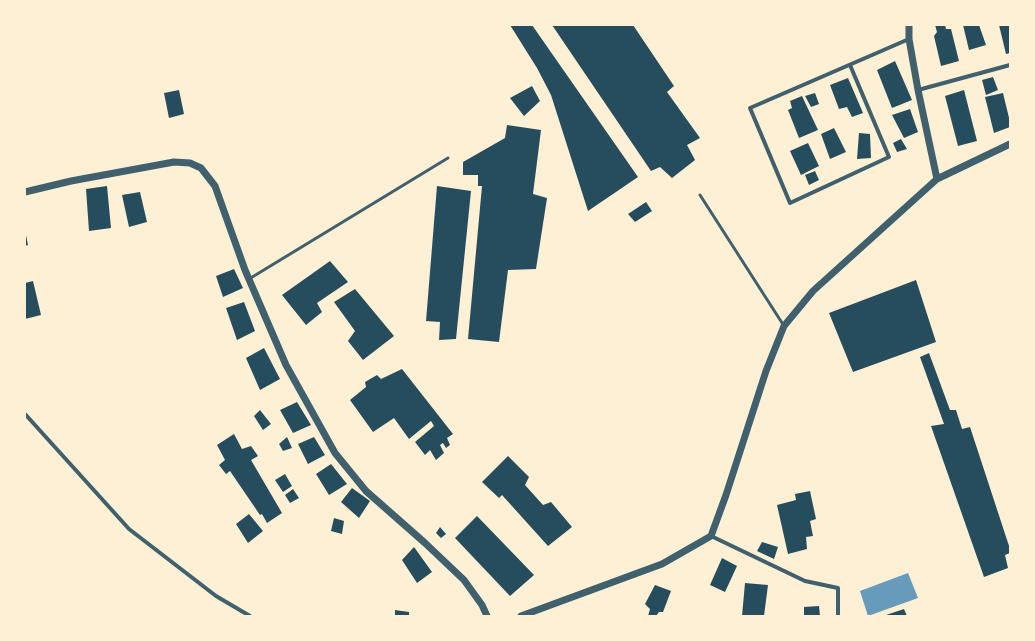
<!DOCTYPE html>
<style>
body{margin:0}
#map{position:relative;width:1035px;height:641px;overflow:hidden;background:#fdf0d5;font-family:"Titillium Web",sans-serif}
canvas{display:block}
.frame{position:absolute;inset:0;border:26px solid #fdf0d5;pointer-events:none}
</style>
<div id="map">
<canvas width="1035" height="641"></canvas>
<div class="frame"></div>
</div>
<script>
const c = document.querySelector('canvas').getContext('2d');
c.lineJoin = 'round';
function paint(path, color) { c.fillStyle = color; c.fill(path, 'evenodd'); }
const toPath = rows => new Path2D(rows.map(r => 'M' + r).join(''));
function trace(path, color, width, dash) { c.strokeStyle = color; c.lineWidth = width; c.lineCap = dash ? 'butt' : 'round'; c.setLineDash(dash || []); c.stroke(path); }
paint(toPath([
 [908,573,918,598,868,616,860,591]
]), '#669bbc');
paint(toPath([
 [510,25,532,25,638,177,588,211,551,95,537,68],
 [552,25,633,25,674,86,667,92,700,138,687,145,695,160,672,178,660,167,651,171],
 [935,25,945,25,946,29,951,29,959,61,941,66,934,36,937,32],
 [963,25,979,25,986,45,969,50],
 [999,25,1010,25,1010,53,1006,54],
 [895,61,912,100,892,108,877,70],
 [993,77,998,90,986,95,982,80],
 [848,78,863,113,852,117,847,107,839,109,830,85],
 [532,86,540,101,524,116,510,98],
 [179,90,184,114,169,118,164,93],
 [964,90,977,141,958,146,945,96],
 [815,93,819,104,811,107,805,96],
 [1003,93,1010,122,1010,127,994,133,985,97],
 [802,96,818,130,799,138,788,110,792,108,790,101],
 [910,109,918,132,904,138,892,115],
 [507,125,541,130,533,194,547,198,536,269,508,270,499,342,468,339,482,186,478,186,478,175,463,175,463,162,505,138],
 [834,128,846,152,830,159,821,134],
 [859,133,870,134,871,158,857,159],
 [901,139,907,149,897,152,893,143],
 [808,143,819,166,801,175,790,151],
 [815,171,819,180,809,185,805,175],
 [107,186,111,228,89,231,86,189],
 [437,186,471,191,456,339,439,340,440,322,426,321],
 [140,192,147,222,129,227,122,195],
 [646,202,652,211,635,222,628,214],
 [25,230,28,245,25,246],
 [330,261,348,282,317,303,322,312,306,325,282,295],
 [234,269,243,288,223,297,216,276],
 [916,280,936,342,853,372,829,313],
 [33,281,41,315,25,319,25,283],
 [355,289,394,336,363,360,348,341,355,331,334,302],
 [244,302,255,331,237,340,226,308],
 [264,348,280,379,260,390,246,358],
 [929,353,950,410,956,410,962,429,970,427,1010,549,1010,553,1005,555,1008,568,984,577,931,426,944,424,920,357],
 [402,369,453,434,447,438,450,445,446,448,443,443,440,445,444,453,436,460,430,450,425,455,415,442,434,426,431,421,409,439,394,418,373,432,350,400,366,387,365,382,377,375,381,379],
 [297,402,311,425,293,433,280,410],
 [260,410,271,424,263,430,254,416],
 [234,434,242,449,251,446,258,456,251,460,282,513,267,523,262,514,260,515,230,471,226,474,219,465,225,460,217,445],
 [287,437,292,448,283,451,279,444],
 [314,437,325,455,308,464,298,444],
 [508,456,529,477,525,485,543,505,551,502,572,527,548,546,502,495,499,498,482,482],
 [331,464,347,484,329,495,316,474],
 [285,474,292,486,283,492,275,480],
 [352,488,370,501,359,518,341,502],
 [293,489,299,498,290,503,285,495],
 [810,491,816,519,810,521,813,536,806,537,807,549,788,554,777,505,796,500,795,494],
 [249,514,263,531,248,543,236,524],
 [477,516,534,575,510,596,455,538],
 [334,518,344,521,342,534,331,531],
 [440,527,446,534,441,538,436,533],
 [762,542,778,547,774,559,757,551],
 [414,547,432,572,417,583,402,560],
 [722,558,737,566,725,592,710,585],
 [745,583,768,585,764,616,742,616],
 [655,585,671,591,663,612,659,612,656,616,648,616,650,609,645,604],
 [819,606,820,616,804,616,804,607],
 [904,609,907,616,883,616],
 [395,610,409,612,409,616,395,616]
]), '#264d5e');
trace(toPath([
 [700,195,784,326],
 [249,279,448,158]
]), '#3f606c', 3);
trace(toPath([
 [850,65,889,157,790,203,750,108,909,39],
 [918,90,1010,65],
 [25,414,129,529,216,596,250,616],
 [711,536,805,581,838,588,838,616]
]), '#3f606c', 4);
trace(toPath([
 [909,25,909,39,918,90,937,179],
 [25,192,71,181,174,162,190,163,201,168,215,186,245,270,286,365,335,453,366,491,425,543,464,580,482,605,487,616],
 [521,616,662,564,711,536,726,495,766,371,784,326,813,291,937,179,1010,144]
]), '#3f606c', 7);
</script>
